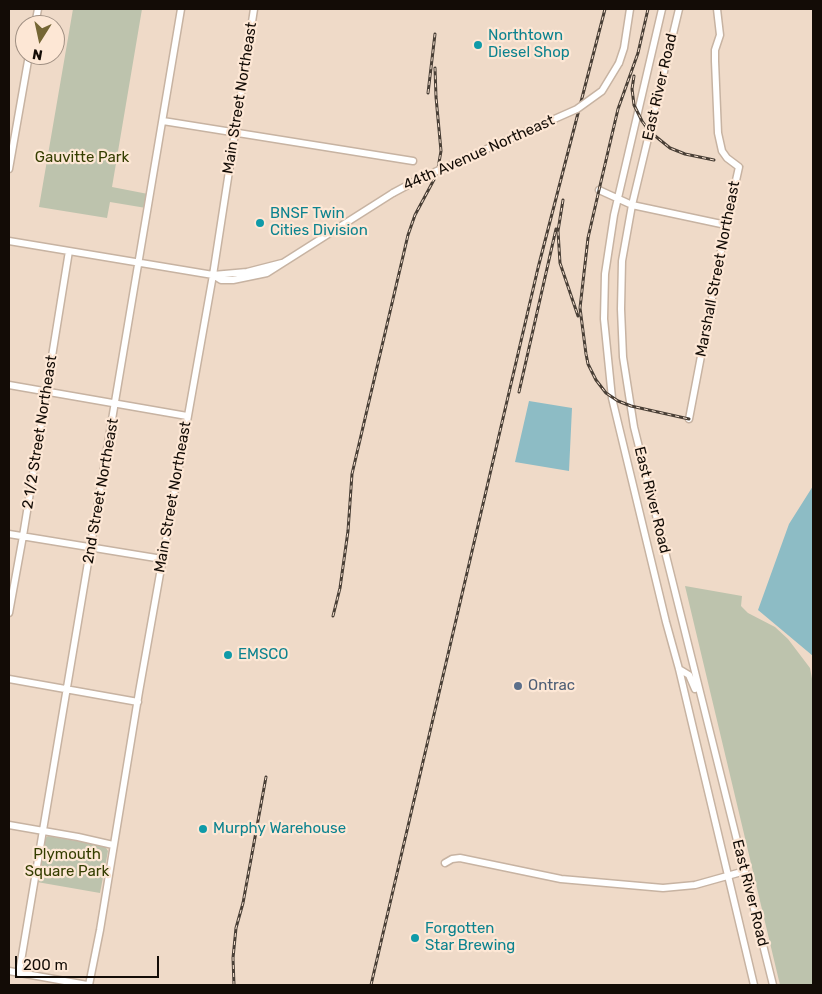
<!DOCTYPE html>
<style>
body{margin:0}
#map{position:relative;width:822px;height:994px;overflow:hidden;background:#efdac8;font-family:Rubik,sans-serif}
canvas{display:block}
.frame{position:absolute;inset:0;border:10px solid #130c06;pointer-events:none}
.north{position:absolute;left:15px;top:15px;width:50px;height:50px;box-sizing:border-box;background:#fde7d5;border:1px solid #9f8f82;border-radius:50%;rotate:190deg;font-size:14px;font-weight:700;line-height:20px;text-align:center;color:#130c06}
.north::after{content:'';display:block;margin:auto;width:18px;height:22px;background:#756634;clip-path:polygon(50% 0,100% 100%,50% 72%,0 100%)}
.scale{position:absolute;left:15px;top:956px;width:144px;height:22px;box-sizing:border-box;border:2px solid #130c06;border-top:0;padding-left:6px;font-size:15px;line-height:18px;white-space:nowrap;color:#130c06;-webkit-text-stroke:4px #fde7d5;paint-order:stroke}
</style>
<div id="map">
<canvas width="822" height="994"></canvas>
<div class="frame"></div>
<div class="north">N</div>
<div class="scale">200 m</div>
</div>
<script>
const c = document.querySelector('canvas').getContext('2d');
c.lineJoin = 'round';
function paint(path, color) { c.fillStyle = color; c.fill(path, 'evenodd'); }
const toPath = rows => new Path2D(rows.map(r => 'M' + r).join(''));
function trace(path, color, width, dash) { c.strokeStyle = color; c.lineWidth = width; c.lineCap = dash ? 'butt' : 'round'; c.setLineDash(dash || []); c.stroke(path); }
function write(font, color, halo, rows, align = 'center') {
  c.font = font + ' Rubik,sans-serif'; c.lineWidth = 4.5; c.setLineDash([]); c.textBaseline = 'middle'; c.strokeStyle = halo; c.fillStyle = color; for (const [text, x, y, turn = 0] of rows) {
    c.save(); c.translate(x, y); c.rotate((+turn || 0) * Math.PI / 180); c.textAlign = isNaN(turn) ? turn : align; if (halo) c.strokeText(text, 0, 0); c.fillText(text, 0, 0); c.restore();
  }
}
paint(toPath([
 [73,9,142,9,112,187,148,194,146,208,110,202,107,218,39,207],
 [685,586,742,596,741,606,748,613,775,627,788,639,810,668,813,684,813,985,780,985],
 [48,836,105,846,108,851,100,893,37,882,44,839]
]), '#bdc3ad');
paint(toPath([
 [529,401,572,408,569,471,515,462],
 [813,486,813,656,758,610,789,524]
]), '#8dbcc5');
const minor = toPath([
 [662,9,614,215,605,274,604,319,612,398,666,622,679,669,754,985],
 [679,9,632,205,622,261,621,309,623,357,634,427,773,985],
 [35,25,38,9],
 [619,63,624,48,630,9],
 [163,121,413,161],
 [9,169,29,55],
 [599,190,632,205,726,225],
 [9,241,213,275,247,272,282,263],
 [213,275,221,280,233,280,267,273,393,193],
 [9,385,187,416],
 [689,419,726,225,739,167,727,158,722,151,718,133,715,61,715,50,720,35,717,9],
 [9,534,162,559],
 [9,613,23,536,69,251],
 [679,669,689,675,695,689],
 [9,679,138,702],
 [9,825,78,837,113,845],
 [445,863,452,859,460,858,561,879,663,888,695,885,745,871],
 [9,971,87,985],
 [19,973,181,9],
 [89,985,100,930,139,692,213,275,254,9]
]);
trace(minor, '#c7b3a2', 9);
trace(minor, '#fff', 6);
const rail = toPath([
 [648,9,638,53,618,109,599,190,588,238,580,308,586,354,588,364,596,380,606,393,618,401,631,406,689,419],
 [634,76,632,89,634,105,642,121,649,131,670,148,685,154,714,160],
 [428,93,435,34],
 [563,200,558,231,560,263,578,316],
 [519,392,556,229],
 [333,616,340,588,348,531,352,474,408,235,415,215,437,174,441,151,436,97,435,68],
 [234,985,233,958,236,928,243,903,266,777],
 [371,985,538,268,605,9]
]);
trace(rail, '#493f36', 3);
trace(rail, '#fde7d5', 1, [4]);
const minorBridge = toPath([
 [393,193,421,178,577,109,602,91,619,63]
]);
trace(minorBridge, '#c7b3a2', 9, []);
trace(minorBridge, '#fff', 6);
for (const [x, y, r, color] of [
 [478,45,5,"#0f9aa8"],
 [260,223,5,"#0f9aa8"],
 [228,655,5,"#0f9aa8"],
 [518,686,5,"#5c6f8a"],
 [203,829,5,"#0f9aa8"],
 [415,938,5,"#0f9aa8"]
]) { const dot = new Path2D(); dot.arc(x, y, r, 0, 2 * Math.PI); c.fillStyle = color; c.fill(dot); trace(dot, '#fde7d5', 2); }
write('15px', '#0d838f', '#fde7d5', [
 ["Northtown",488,36],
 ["Diesel Shop",488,53],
 ["BNSF Twin",270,214],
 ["Cities Division",270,231],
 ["EMSCO",238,655],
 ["Murphy Warehouse",213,829],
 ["Forgotten",425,929],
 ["Star Brewing",425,946]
], 'left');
write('15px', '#130c06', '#fde7d5', [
 ["East River Road",660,87,-77],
 ["Main Street Northeast",240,98,-81],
 ["44th Avenue Northeast",479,153,-24],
 ["Marshall Street Northeast",718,269,-79],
 ["2 1/2 Street Northeast",40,432,-81],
 ["2nd Street Northeast",101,491,-80],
 ["Main Street Northeast",173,497,-80],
 ["East River Road",652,500,76],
 ["East River Road",750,893,76]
]);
write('15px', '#353e00', '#fde7d5', [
 ["Gauvitte Park",82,158],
 ["Plymouth",67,855],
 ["Square Park",67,872]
]);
write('15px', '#4e5e75', '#fde7d5', [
 ["Ontrac",528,686]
], 'left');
</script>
